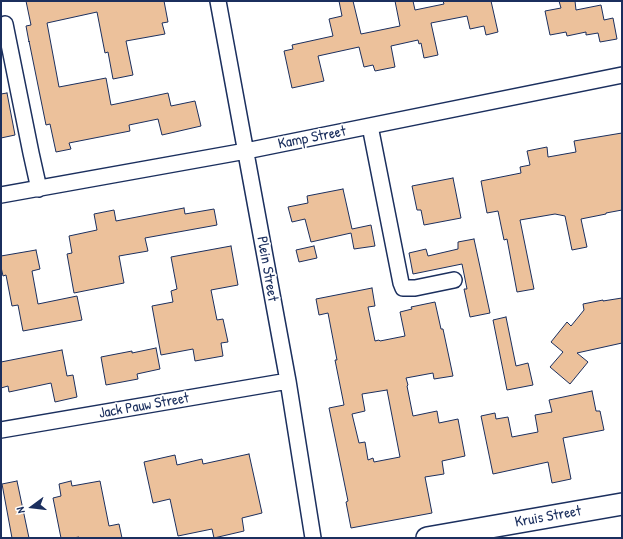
<!DOCTYPE html>
<style>
body{margin:0}
#map{position:relative;width:623px;height:539px;overflow:hidden;background:#fff;font-family:"Patrick Hand",sans-serif}
canvas{display:block}
.frame{position:absolute;inset:0;border:2px solid #1b2f5e;pointer-events:none}
.north{position:absolute;left:12px;top:487px;width:40px;height:40px;-webkit-text-stroke:3px #fff;paint-order:stroke;rotate:255deg;font-size:11px;font-weight:700;line-height:16px;text-align:center;color:#1b2f5e}
.north::after{content:'';display:block;margin:auto;width:14px;height:18px;background:#1b2f5e;clip-path:polygon(50% 0,100% 100%,50% 72%,0 100%)}
</style>
<div id="map">
<canvas width="623" height="539"></canvas>
<div class="frame"></div>
<div class="north">N</div>
</div>
<script>
const c = document.querySelector('canvas').getContext('2d');
c.lineJoin = 'round';
function paint(path, color) { c.fillStyle = color; c.fill(path, 'evenodd'); }
const toPath = rows => new Path2D(rows.map(r => 'M' + r).join(''));
function trace(path, color, width, dash) { c.strokeStyle = color; c.lineWidth = width; c.lineCap = dash ? 'butt' : 'round'; c.setLineDash(dash || []); c.stroke(path); }
function write(font, color, halo, rows, align = 'center') {
  c.font = font + ' "Patrick Hand",sans-serif'; c.lineWidth = 3.5; c.setLineDash([]); c.textBaseline = 'middle'; c.strokeStyle = halo; c.fillStyle = color; for (const [text, x, y, turn = 0] of rows) {
    c.save(); c.translate(x, y); c.rotate((+turn || 0) * Math.PI / 180); c.textAlign = isNaN(turn) ? turn : align; if (halo) c.strokeText(text, 0, 0); c.fillText(text, 0, 0); c.restore();
  }
}
const building = toPath([
 [26,1,164,1,168,22,162,23,165,34,126,41,133,75,113,79,108,52,105,53,97,12,47,23,59,87,106,78,111,105,168,93,171,106,195,101,201,126,162,135,158,119,129,125,130,131,69,143,71,149,56,152,50,124,46,125,29,41,29,42,26,26,31,25,26,1],
 [339,1,353,1,361,34,400,26,395,1,413,1,415,10,444,4,443,1,491,1,498,32,486,35,484,26,470,29,467,16,431,23,438,55,424,58,421,43,419,44,418,40,391,46,395,67,375,71,373,65,364,67,359,47,318,56,324,81,292,88,284,51,293,49,292,45,333,36,329,19,342,16,339,1],
 [559,1,575,1,576,10,601,5,604,20,613,18,617,39,600,42,598,33,586,35,586,32,567,36,566,32,550,35,545,11,561,8,559,1],
 [7,93,15,135,1,138,1,94,7,93],
 [622,133,622,210,606,213,606,214,581,219,587,247,572,250,565,216,555,214,520,220,534,289,517,292,507,239,504,240,498,211,487,213,481,181,521,173,520,167,530,165,527,151,547,147,548,157,576,152,574,141,622,133],
 [453,178,461,218,424,225,421,210,417,210,412,186,453,178],
 [343,189,352,229,371,225,375,246,354,249,351,233,311,242,305,219,292,222,288,207,308,203,307,196,343,189],
 [184,208,185,214,214,209,217,225,145,238,148,251,119,256,124,283,74,293,67,254,72,253,69,236,97,230,94,214,114,210,116,221,184,208],
 [474,239,490,313,470,317,464,289,467,289,462,264,413,274,409,253,426,249,428,256,458,249,458,242,474,239],
 [231,246,238,285,211,290,217,320,223,319,228,342,221,343,223,356,195,361,193,349,161,355,152,306,173,302,171,291,177,289,171,257,231,246],
 [314,246,317,258,299,262,296,250,314,246],
 [36,250,40,269,32,271,38,304,77,296,82,320,23,331,18,305,12,306,6,275,3,276,1,267,1,256,36,250],
 [372,288,375,306,368,307,375,341,379,340,380,341,405,336,400,312,412,309,411,307,435,302,441,329,443,329,453,376,434,379,433,373,406,378,408,385,407,386,413,416,437,411,439,423,458,419,465,456,442,461,444,474,425,477,432,513,351,528,346,502,348,501,329,408,344,405,335,360,337,360,328,313,319,315,316,299,372,288],
 [387,390,400,457,374,462,373,458,368,460,365,442,359,443,352,414,365,411,362,394,387,390],
 [622,298,622,343,577,353,588,362,570,384,550,367,563,352,551,342,567,322,571,326,584,310,583,304,603,300,603,301,622,298],
 [506,317,516,366,528,363,533,385,507,390,493,320,506,317],
 [156,348,160,369,137,374,138,379,106,385,101,357,132,351,132,353,156,348],
 [62,350,67,376,73,375,77,397,55,402,51,383,9,392,8,386,1,388,1,362,62,350],
 [592,391,596,411,600,411,604,430,563,438,571,479,552,483,548,462,493,474,481,416,495,413,496,419,508,417,512,437,538,432,535,415,552,412,549,400,592,391],
 [249,454,262,513,242,518,244,531,214,538,212,529,178,536,170,499,153,503,144,462,175,455,177,465,202,459,203,464,249,454],
 [17,481,29,538,12,538,2,484,17,481],
 [71,481,72,486,100,481,109,526,119,524,122,538,79,538,79,537,73,538,61,538,53,498,61,496,59,484,71,481]
]);
paint(building, '#ecc19b');
trace(building, '#1b2f5e', 1);
const street = toPath([
 [218,1,288,381,313,538],
 [5,24,31,153,39,189],
 [370,126,401,283,403,288,415,288,454,280],
 [1,195,246,151,622,75],
 [1,430,288,381]
]);
const secondary = toPath([
 [427,538,622,504]
]);
trace(street, '#1b2f5e', 18);
trace(secondary, '#1b2f5e', 24);
trace(street, '#fff', 15);
trace(secondary, '#fff', 21);
write('15px', '#1b2f5e', '#fff', [
 ["Kamp Street",312,138,-11],
 ["Plein Street",267,269,80],
 ["Jack Pauw Street",144,406,-10],
 ["Kruis Street",548,517,-10]
]);
</script>
